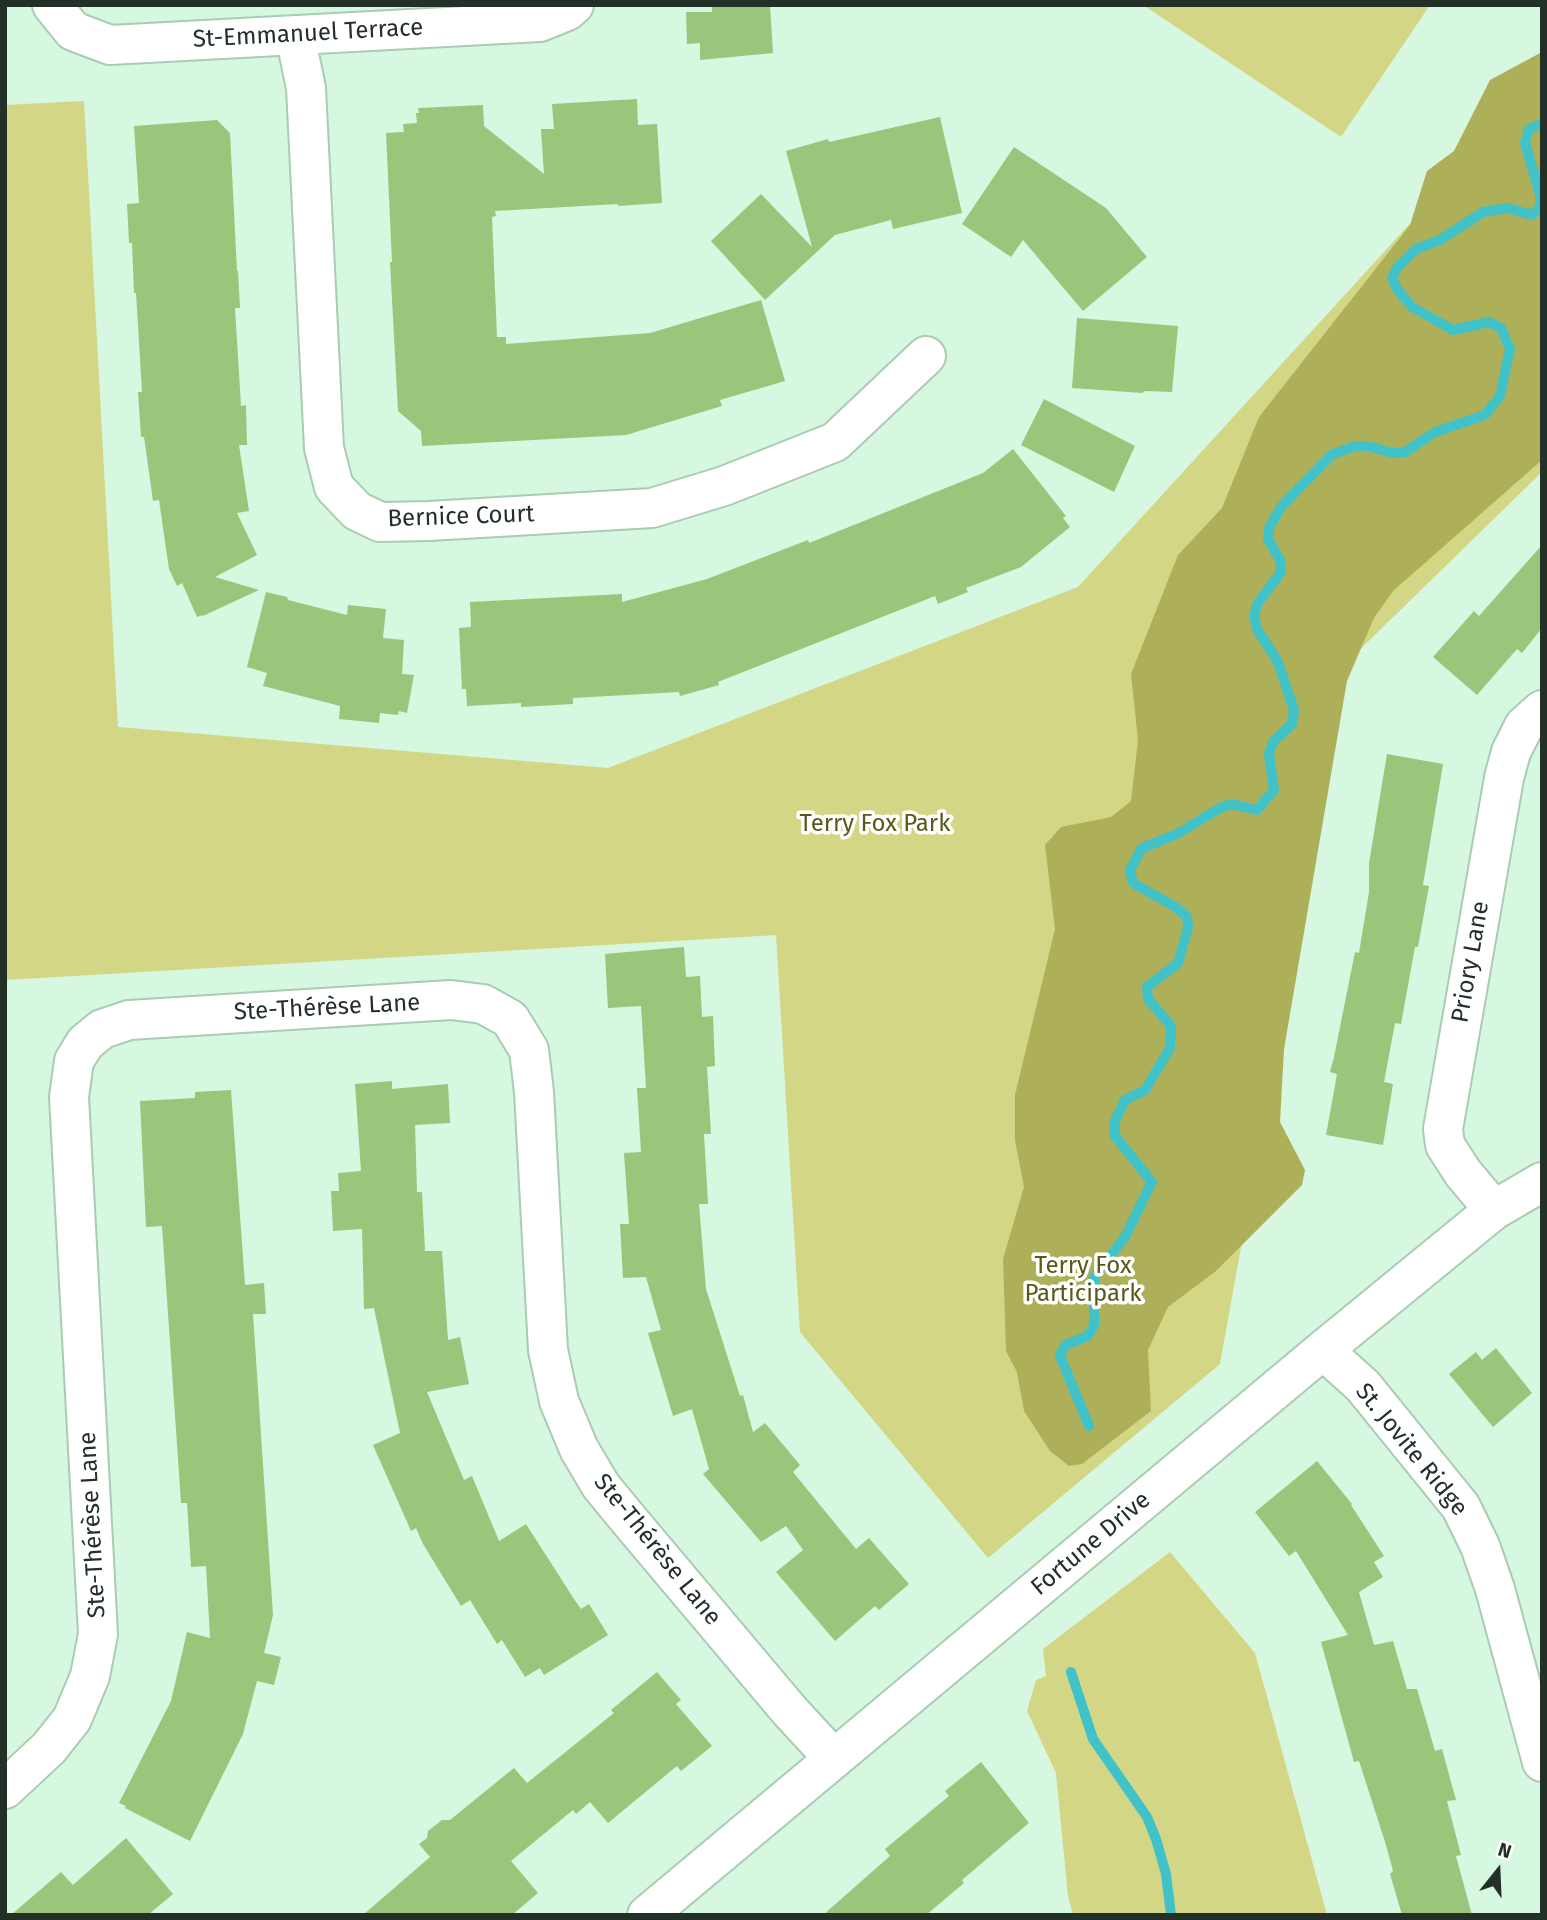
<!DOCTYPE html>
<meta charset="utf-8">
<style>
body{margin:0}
#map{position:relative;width:1547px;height:1920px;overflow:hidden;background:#d6f7e0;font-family:"Fira Sans",sans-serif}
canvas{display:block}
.frame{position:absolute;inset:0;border:7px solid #233027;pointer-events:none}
.north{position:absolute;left:1463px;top:1836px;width:70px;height:70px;-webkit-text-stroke:5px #fff;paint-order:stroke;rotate:18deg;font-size:19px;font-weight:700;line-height:28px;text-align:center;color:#233027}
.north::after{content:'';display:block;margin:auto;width:24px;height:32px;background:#233027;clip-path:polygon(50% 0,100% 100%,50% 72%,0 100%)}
</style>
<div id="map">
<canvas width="1547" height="1920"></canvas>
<div class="frame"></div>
<div class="north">N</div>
</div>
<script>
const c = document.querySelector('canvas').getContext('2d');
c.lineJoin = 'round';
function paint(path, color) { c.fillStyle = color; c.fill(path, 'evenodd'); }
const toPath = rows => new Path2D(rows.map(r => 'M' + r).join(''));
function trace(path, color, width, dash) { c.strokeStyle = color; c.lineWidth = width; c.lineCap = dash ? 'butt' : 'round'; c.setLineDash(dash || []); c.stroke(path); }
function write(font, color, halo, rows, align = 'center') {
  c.font = font + ' "Fira Sans",sans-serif'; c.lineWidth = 7; c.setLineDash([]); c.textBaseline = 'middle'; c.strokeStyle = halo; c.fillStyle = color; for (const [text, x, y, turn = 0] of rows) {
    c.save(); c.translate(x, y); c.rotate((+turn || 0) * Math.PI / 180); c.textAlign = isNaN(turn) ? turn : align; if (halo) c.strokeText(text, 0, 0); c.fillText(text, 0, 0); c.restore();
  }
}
paint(toPath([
 [1143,5,1430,5,1341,137],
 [1542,79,1542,472,1346,663,1220,1364,988,1558,800,1332,776,935,5,980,5,105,84,101,118,727,608,768,1078,587],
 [1170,1552,1255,1653,1327,1915,1073,1915,1068,1896,1056,1773,1027,1711,1036,1680,1046,1676,1043,1649]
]), '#d3d684');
paint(toPath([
 [1542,52,1542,460,1393,591,1374,618,1347,681,1284,1049,1280,1122,1305,1170,1302,1185,1216,1271,1168,1307,1148,1350,1151,1411,1082,1464,1069,1466,1050,1451,1024,1411,1017,1372,1006,1351,1003,1259,1024,1187,1015,1140,1015,1095,1055,929,1045,845,1061,827,1111,817,1131,801,1138,740,1131,674,1178,555,1222,508,1259,417,1410,225,1427,171,1454,151,1490,80]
]), '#aeb059');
trace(toPath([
 [1089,1426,1060,1356,1065,1345,1088,1336,1094,1325,1094,1277,1125,1237,1152,1182,1115,1136,1114,1123,1125,1100,1145,1090,1170,1048,1171,1026,1148,999,1147,987,1178,963,1188,928,1187,917,1177,908,1133,883,1130,870,1142,848,1177,834,1220,808,1232,804,1257,810,1274,790,1269,754,1273,742,1292,724,1294,710,1278,662,1257,629,1254,616,1258,603,1281,572,1280,560,1268,539,1269,528,1281,507,1331,455,1355,446,1368,446,1393,453,1405,452,1435,432,1485,415,1500,396,1510,349,1501,328,1489,322,1453,330,1412,307,1397,289,1392,278,1397,268,1416,249,1440,240,1483,212,1508,208,1532,215,1540,207,1540,194,1525,143,1529,129,1542,123],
 [1071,1672,1093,1739,1147,1817,1156,1839,1166,1874,1171,1915]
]), '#40c2c8', 10);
paint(toPath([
 [712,5,770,5,773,53,700,60,700,43,687,44,686,12,712,12],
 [637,99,638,125,657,124,662,203,618,206,618,204,495,211,496,216,492,217,497,337,506,337,506,344,650,333,761,300,785,381,720,400,722,406,626,435,422,446,421,431,398,411,390,262,392,262,386,133,404,132,403,124,417,123,416,113,419,113,418,108,483,105,484,126,544,174,541,129,554,129,552,104],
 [940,117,962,213,893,229,891,220,835,235,765,300,711,241,761,194,812,247,786,151,828,139,829,142],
 [217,120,230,133,237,271,238,271,240,308,235,308,241,406,246,405,247,445,239,445,249,511,237,513,257,555,215,577,259,590,203,616,203,615,197,617,182,583,177,586,169,569,159,500,153,501,144,437,141,437,138,392,142,392,136,293,134,293,132,243,129,243,127,204,139,203,134,126],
 [1014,147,1106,208,1147,257,1083,311,1023,240,1011,257,962,224],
 [1077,318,1178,326,1172,392,1145,391,1142,393,1072,388],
 [1044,399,1135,446,1114,492,1021,445],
 [1013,449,1066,516,1063,518,1070,527,1021,567,966,588,968,592,938,604,935,596,718,682,719,685,680,696,679,692,573,698,573,704,521,707,521,703,467,706,466,689,462,689,459,628,471,627,470,602,622,594,622,602,707,579,808,540,809,543,983,473],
 [1542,545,1542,628,1522,653,1517,649,1477,695,1433,657,1474,611,1479,616],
 [266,592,287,597,288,600,347,615,348,605,386,609,383,638,404,640,402,674,414,675,407,713,399,711,398,715,380,713,379,723,339,719,340,706,263,686,267,673,247,667],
 [1387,754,1443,764,1423,885,1429,886,1418,947,1415,947,1401,1024,1395,1023,1384,1082,1393,1084,1383,1145,1326,1135,1337,1074,1330,1072,1334,1057,1355,952,1359,953,1369,892,1369,863],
 [684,947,686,977,700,976,702,1017,713,1016,715,1066,707,1067,711,1134,704,1134,708,1204,699,1204,706,1289,740,1396,743,1395,753,1432,765,1423,800,1465,793,1472,856,1549,869,1538,909,1584,879,1610,875,1606,835,1641,776,1572,803,1550,786,1526,761,1542,703,1474,709,1469,692,1409,673,1416,648,1333,661,1330,646,1277,623,1278,620,1224,629,1224,624,1153,641,1152,637,1088,646,1088,641,1006,608,1008,605,954],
 [392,1081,392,1089,448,1084,450,1123,415,1125,417,1192,422,1192,425,1251,442,1251,448,1340,460,1337,469,1384,427,1392,464,1480,472,1476,499,1541,526,1524,574,1599,581,1609,589,1604,608,1635,544,1675,540,1668,525,1677,502,1640,497,1644,470,1600,461,1606,423,1544,416,1528,411,1531,373,1445,400,1433,374,1308,364,1309,362,1229,333,1231,331,1191,339,1191,338,1173,361,1171,355,1084],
 [231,1090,245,1285,264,1283,266,1314,253,1314,273,1615,264,1653,281,1657,274,1685,257,1681,243,1734,190,1841,125,1808,126,1806,119,1803,171,1701,187,1632,210,1638,206,1566,191,1567,187,1503,181,1503,162,1226,146,1227,140,1101,195,1098,195,1092],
 [1496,1348,1532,1393,1493,1427,1449,1374,1476,1352,1482,1360],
 [1317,1461,1352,1504,1351,1505,1384,1556,1374,1562,1383,1577,1359,1592,1374,1645,1393,1641,1407,1689,1417,1689,1435,1751,1442,1749,1456,1800,1447,1801,1461,1855,1456,1856,1472,1915,1402,1915,1390,1874,1393,1871,1386,1845,1359,1761,1354,1762,1321,1642,1348,1635,1296,1551,1289,1556,1255,1512],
 [657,1672,681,1700,676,1704,712,1746,681,1771,677,1766,608,1823,590,1802,576,1814,573,1810,511,1861,538,1893,512,1915,363,1915,430,1857,419,1844,427,1838,428,1831,442,1820,450,1820,514,1768,527,1783,614,1713,611,1710],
 [981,1762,1029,1823,962,1880,964,1883,926,1915,823,1915,890,1856,885,1849,949,1796,945,1791],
 [126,1838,173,1894,148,1915,11,1915,61,1872,73,1885]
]), '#9bc57b');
const street = toPath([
 [52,5,73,31,110,45,540,22,567,11,574,5],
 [295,35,306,88,324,448,334,487,357,511,380,522,429,521,652,508,724,486,835,442,926,356],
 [1494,1210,1463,1173,1445,1145,1443,1129,1504,778,1511,752,1524,726,1542,710],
 [1323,1350,1363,1386,1461,1507,1480,1546,1495,1589,1542,1762],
 [5,1789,49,1748,72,1719,90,1676,98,1634,69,1097,74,1061,85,1043,102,1029,129,1020,451,1000,483,1004,510,1019,529,1050,534,1092,548,1350,559,1401,579,1449,601,1486,629,1520,789,1710,834,1759],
 [647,1915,1323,1350,1494,1210,1542,1182]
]);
trace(street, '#abcbb4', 42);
trace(street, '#fff', 38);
write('24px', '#233027', '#fff', [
 ["St-Emmanuel Terrace",308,34,-3],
 ["Bernice Court",461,517,-2],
 ["Priory Lane",1471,962,-80],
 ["Ste-Thérèse Lane",327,1008,-3],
 ["St. Jovite Ridge",1411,1450,51],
 ["Ste-Thérèse Lane",93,1525,-93],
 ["Fortune Drive",1091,1544,-40],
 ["Ste-Thérèse Lane",657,1550,51]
]);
write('24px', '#585919', '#fff', [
 ["Terry Fox Park",875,824],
 ["Terry Fox",1083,1266],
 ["Participark",1083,1294]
]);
</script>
